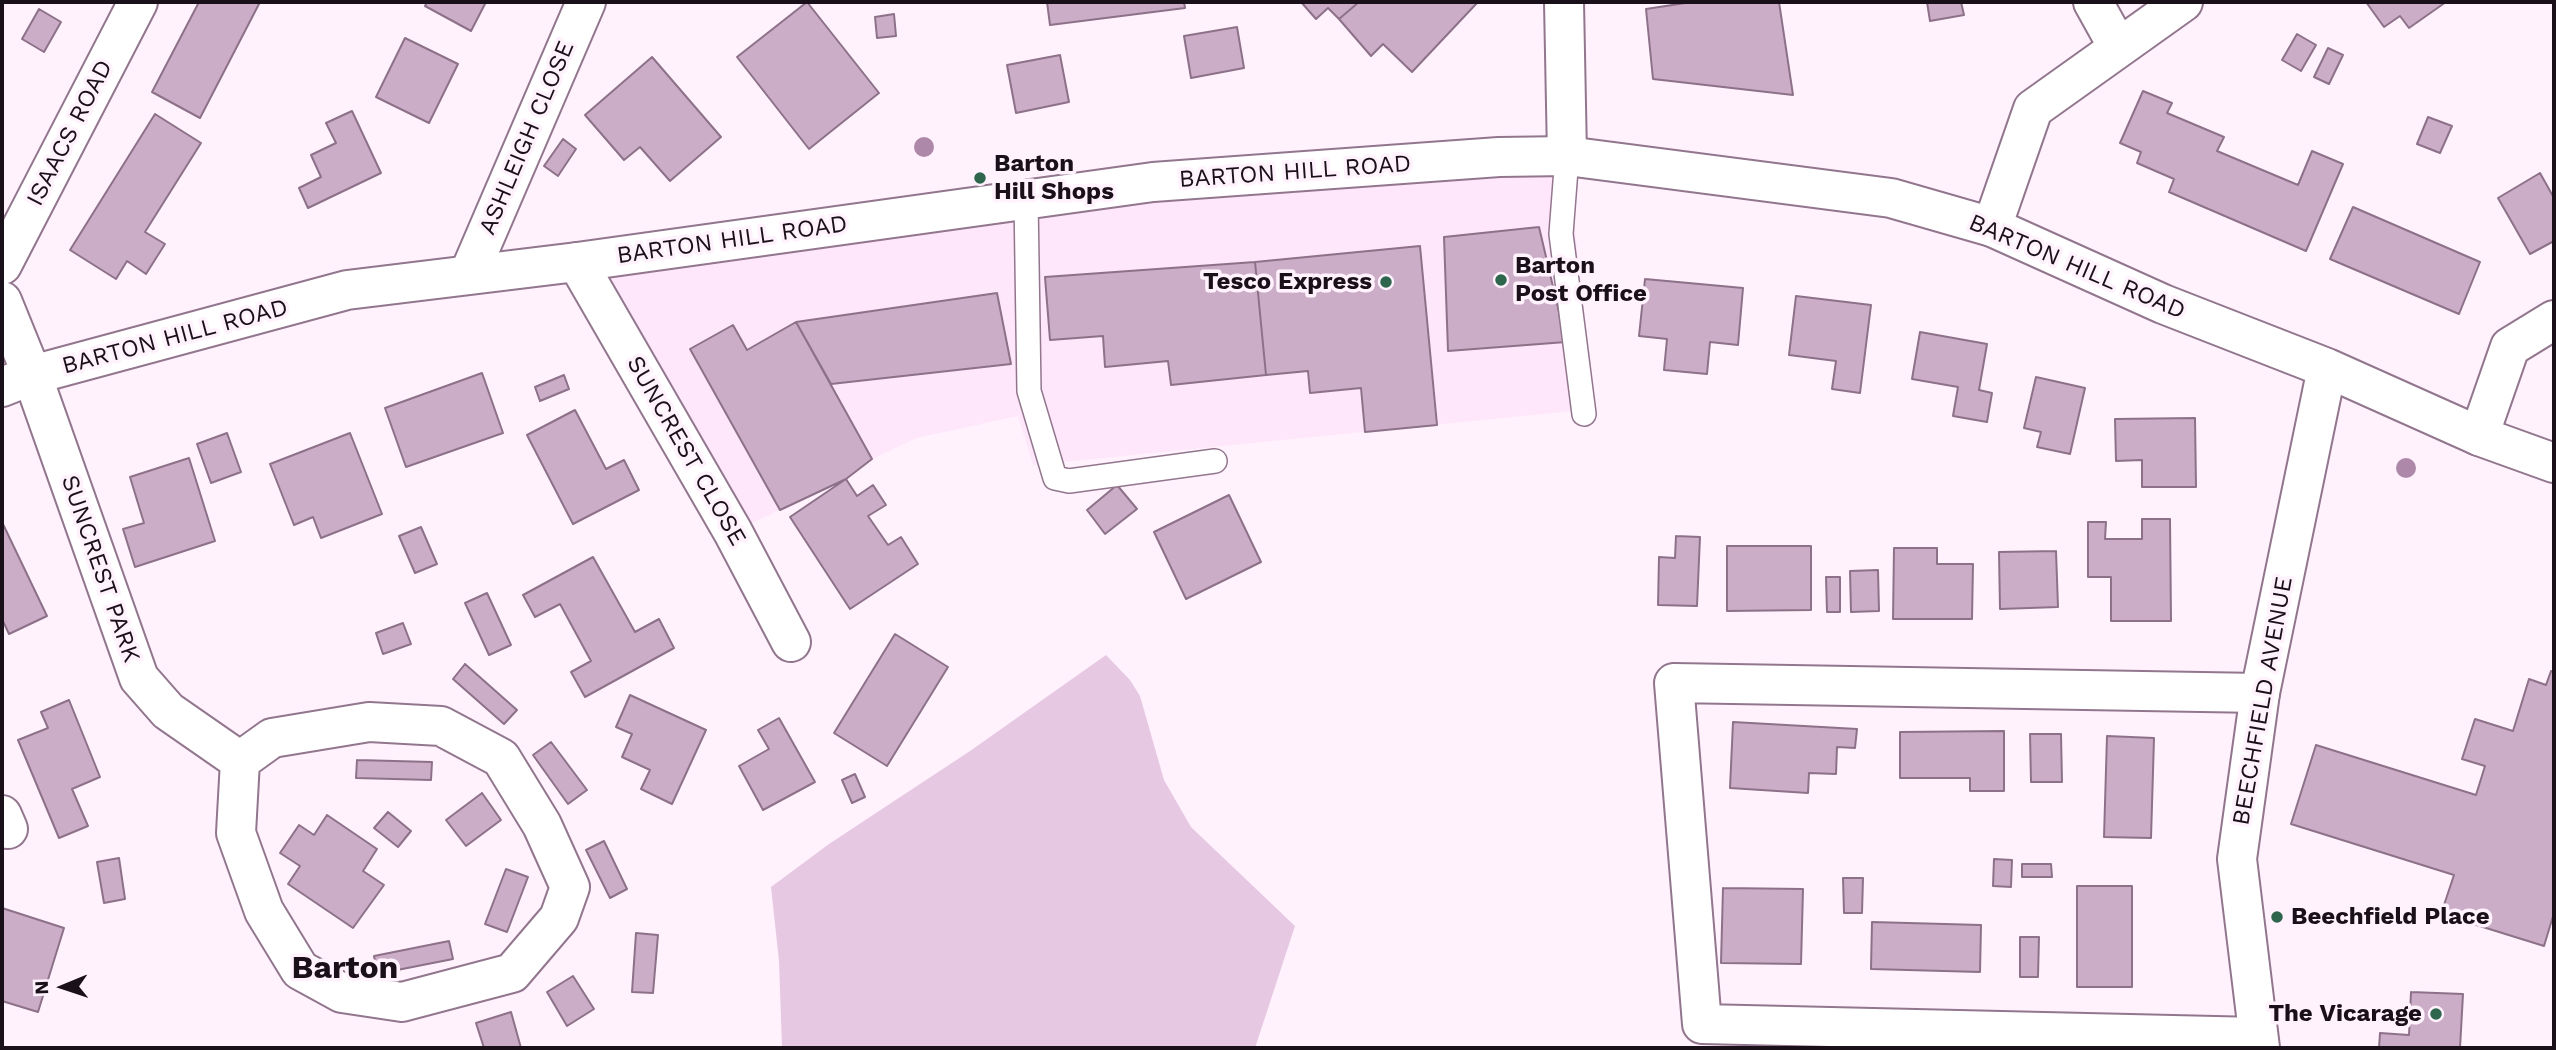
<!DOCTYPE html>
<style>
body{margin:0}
#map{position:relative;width:2556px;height:1050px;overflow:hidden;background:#fff2fd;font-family:"Work Sans",sans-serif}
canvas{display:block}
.frame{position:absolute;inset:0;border:4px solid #1a1019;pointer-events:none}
.north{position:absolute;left:28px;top:952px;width:70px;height:70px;-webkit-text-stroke:5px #fff2fd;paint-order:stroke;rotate:268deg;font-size:19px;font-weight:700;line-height:28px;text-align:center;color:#1a1019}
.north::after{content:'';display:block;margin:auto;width:24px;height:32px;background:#1a1019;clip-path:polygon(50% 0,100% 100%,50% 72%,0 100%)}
</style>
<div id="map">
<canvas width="2556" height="1050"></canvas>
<div class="frame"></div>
<div class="north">N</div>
</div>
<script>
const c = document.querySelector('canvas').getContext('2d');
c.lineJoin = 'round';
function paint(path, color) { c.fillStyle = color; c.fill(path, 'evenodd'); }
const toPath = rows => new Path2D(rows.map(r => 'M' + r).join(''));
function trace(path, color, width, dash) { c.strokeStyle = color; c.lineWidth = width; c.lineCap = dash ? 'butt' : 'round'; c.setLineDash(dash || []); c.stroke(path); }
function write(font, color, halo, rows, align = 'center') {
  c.font = font + ' "Work Sans",sans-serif'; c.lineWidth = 7; c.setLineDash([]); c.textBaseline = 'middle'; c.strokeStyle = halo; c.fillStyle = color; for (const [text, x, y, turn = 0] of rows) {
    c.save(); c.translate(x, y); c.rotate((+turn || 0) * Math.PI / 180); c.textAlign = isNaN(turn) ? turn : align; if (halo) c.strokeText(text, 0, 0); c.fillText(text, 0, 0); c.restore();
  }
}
paint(toPath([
 [1567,156,1594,409,1033,465,1018,416,917,438,872,459,846,479,733,532,577,262]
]), '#fee7fa');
paint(toPath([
 [1106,655,1130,680,1140,696,1164,780,1191,827,1295,926,1255,1048,782,1048,779,961,771,887,829,844,970,751]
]), '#e7c8e3');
const building = toPath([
 [199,2,260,2,200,118,152,92,199,2],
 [427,2,486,2,471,31,425,6,427,2],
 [807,2,879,93,809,149,737,57,807,2],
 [1047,2,1184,2,1185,8,1050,25,1047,2],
 [1301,2,1359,2,1339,19,1328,8,1316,19,1301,2],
 [1359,2,1476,2,1477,3,1412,72,1383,44,1371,56,1339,19,1359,2],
 [1692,2,1779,2,1793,95,1653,79,1646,9,1692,2],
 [1927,2,1961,2,1964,15,1930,21,1927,2],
 [2366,2,2446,2,2409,28,2400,16,2384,27,2366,2],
 [39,9,61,22,44,52,22,39,39,9],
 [894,14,896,36,877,38,875,17,894,14],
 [1237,27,1244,68,1191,78,1184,36,1237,27],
 [2297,34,2316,45,2301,71,2282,60,2297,34],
 [405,38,458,64,429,123,376,97,405,38],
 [2328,48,2343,55,2329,84,2314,77,2328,48],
 [1060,55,1069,102,1016,113,1007,65,1060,55],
 [652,57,721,137,670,181,640,147,624,160,585,115,652,57],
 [2143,91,2172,103,2167,113,2224,137,2217,151,2298,185,2312,151,2343,164,2306,251,2169,192,2174,179,2137,163,2141,152,2120,143,2143,91],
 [352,111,381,173,308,208,299,188,321,177,311,155,336,143,326,123,352,111],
 [155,114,201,143,145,232,165,244,146,274,127,261,116,279,70,250,155,114],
 [2428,117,2452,126,2440,153,2417,144,2428,117],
 [563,139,576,149,558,176,544,166,563,139],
 [2540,173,2554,198,2554,241,2530,254,2498,198,2540,173],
 [2353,207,2480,262,2459,314,2330,259,2353,207],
 [1539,227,1566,342,1448,351,1444,237,1539,227],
 [1420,246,1437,425,1365,432,1361,388,1310,393,1308,371,1266,375,1255,262,1420,246],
 [1255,262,1266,375,1171,385,1168,361,1105,367,1103,336,1050,340,1045,277,1255,262],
 [1645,279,1743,288,1738,345,1710,342,1707,374,1664,370,1667,339,1639,336,1645,279],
 [997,293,1011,364,831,384,796,322,997,293],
 [1796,296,1871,305,1860,393,1832,389,1836,361,1789,355,1796,296],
 [796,322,872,459,846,479,780,510,690,349,733,325,747,350,796,322],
 [1920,332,1987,344,1979,390,1992,393,1987,422,1953,416,1958,387,1912,379,1920,332],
 [482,373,503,433,406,467,385,408,482,373],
 [564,375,569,389,540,401,535,387,564,375],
 [2036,377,2085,388,2070,454,2037,447,2041,432,2024,428,2036,377],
 [575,410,606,469,624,460,639,490,573,524,527,435,575,410],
 [2195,418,2196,487,2142,487,2142,460,2116,461,2115,419,2195,418],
 [227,433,241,472,211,483,197,444,227,433],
 [350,433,382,514,321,538,313,517,294,525,270,464,350,433],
 [189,458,215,541,135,567,123,529,144,523,130,477,189,458],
 [846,479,857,496,873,485,886,505,868,516,888,545,901,537,918,564,850,609,790,517,846,479],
 [1117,485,1137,509,1105,534,1087,510,1117,485],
 [1229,495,1261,562,1186,599,1154,532,1229,495],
 [2142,519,2170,519,2171,621,2111,621,2111,577,2088,577,2088,522,2106,522,2105,539,2142,539,2142,519],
 [2,522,47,616,9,634,2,619,2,522],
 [421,527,437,564,415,573,399,536,421,527],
 [1676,536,1700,537,1697,606,1658,605,1659,557,1675,558,1676,536],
 [1727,546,1811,546,1811,610,1727,611,1727,546],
 [1894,548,1937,548,1937,564,1973,564,1972,619,1893,619,1894,548],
 [2056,551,2058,607,2000,609,1999,552,2056,551],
 [593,557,635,632,659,619,674,648,585,697,571,672,591,661,560,604,535,617,523,595,593,557],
 [1878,570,1879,611,1851,612,1850,571,1878,570],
 [1826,577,1840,577,1840,612,1827,612,1826,577],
 [487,593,511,645,489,655,465,603,487,593],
 [403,623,411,644,383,654,376,633,403,623],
 [895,634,948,667,887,766,834,733,895,634],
 [465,664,517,710,504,724,453,679,465,664],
 [2551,671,2554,672,2554,913,2544,946,2441,914,2454,875,2291,824,2316,745,2476,795,2485,766,2462,759,2475,719,2513,731,2529,679,2546,685,2551,671],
 [630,695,706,730,672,804,641,789,650,770,622,757,632,734,616,727,630,695],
 [69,700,100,777,72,789,88,826,59,838,18,740,48,728,41,712,69,700],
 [779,718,815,782,763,810,739,766,769,749,758,730,779,718],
 [1733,722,1857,729,1855,748,1837,747,1836,774,1809,773,1808,793,1730,788,1733,722],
 [2004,731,2004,791,1970,791,1970,778,1900,778,1900,732,2004,731],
 [2030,734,2061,734,2062,782,2031,782,2030,734],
 [2107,736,2154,738,2151,838,2104,837,2107,736],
 [551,742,587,790,568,804,533,755,551,742],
 [357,760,432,762,431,780,356,778,357,760],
 [855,774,865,797,852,803,842,780,855,774],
 [482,793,501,820,466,846,446,820,482,793],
 [388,812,411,831,398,847,374,828,388,812],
 [327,815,377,849,363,871,384,885,353,928,288,884,300,866,280,853,299,825,314,835,327,815],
 [604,841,627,889,610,898,586,850,604,841],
 [119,858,125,899,104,903,97,862,119,858],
 [1994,859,2012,860,2011,887,1993,886,1994,859],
 [2022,864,2051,864,2052,877,2022,877,2022,864],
 [506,869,528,877,507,932,485,924,506,869],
 [1843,878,1863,878,1862,913,1844,913,1843,878],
 [2077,886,2132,886,2132,987,2077,987,2077,886],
 [1723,888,1803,889,1801,964,1721,963,1723,888],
 [2,908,64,928,38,1012,2,1001,2,908],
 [1872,922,1981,925,1980,972,1871,969,1872,922],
 [636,933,658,935,653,993,632,992,636,933],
 [2020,937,2039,937,2038,977,2020,977,2020,937],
 [449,941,453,959,377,974,374,956,449,941],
 [573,976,594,1009,567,1026,547,992,573,976],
 [2411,992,2463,994,2460,1048,2379,1048,2380,1033,2409,1035,2411,992],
 [511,1012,521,1048,484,1048,476,1023,511,1012]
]);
paint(building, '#cbadc7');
trace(building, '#8d7189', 2);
const lane = toPath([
 [1567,156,1561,234,1584,414],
 [1026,199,1029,391,1055,478,1069,481,1215,461]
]);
const street = toPath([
 [1564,2,1567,156],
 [2093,2,2118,47],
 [1992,227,2033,109,2183,2],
 [577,262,733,532,791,642],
 [2,265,138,2],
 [469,274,586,2],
 [32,375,139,678,168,711,240,761,236,833,264,911,300,970,342,993,402,1002,512,973,559,918,570,887,542,825,501,758,441,726,369,722,272,738,240,761],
 [2479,436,2510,347,2554,320],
 [2,815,8,829],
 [2258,1037,1702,1024,1674,683,2260,693]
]);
const secondary = toPath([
 [2,301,32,375],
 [2,387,32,375,347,290,577,262,1153,182,1499,157,1567,156,1891,198,1992,227,2163,304,2327,368,2479,436,2554,463],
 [2260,1048,2237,859,2260,693,2327,368]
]);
trace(lane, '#92768e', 26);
trace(street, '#92768e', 42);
trace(secondary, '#92768e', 42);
trace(lane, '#fff', 23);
trace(street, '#fff', 38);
trace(secondary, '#fff', 38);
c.fillStyle = '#ae88a9';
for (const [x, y] of [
 [924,147],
 [2406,468]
]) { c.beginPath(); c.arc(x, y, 10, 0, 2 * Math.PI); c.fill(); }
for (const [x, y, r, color] of [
 [980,178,7,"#2d654d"],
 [1501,280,7,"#2d654d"],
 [1386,282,7,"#2d654d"],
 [2277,917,7,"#2d654d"],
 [2436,1014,7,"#2d654d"]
]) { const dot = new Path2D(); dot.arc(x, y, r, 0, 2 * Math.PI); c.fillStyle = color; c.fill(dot); trace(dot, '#fff2fd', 2.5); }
write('24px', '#1a1019', '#fff2fd', [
 ["ISAACS ROAD",70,133,-63],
 ["ASHLEIGH CLOSE",527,138,-67],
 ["BARTON HILL ROAD",1295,172,-4],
 ["BARTON HILL ROAD",732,240,-8],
 ["BARTON HILL ROAD",2077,267,23],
 ["BARTON HILL ROAD",175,337,-15],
 ["SUNCREST CLOSE",686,451,60],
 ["SUNCREST PARK",100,569,71],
 ["BEECHFIELD AVENUE",2263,701,-80]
]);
write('bold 24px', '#1a1019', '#fff2fd', [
 ["Barton",994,164],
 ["Hill Shops",994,192],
 ["Barton",1515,266],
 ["Post Office",1515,294],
 ["Tesco Express",1372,282,"right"],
 ["Beechfield Place",2291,917],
 ["The Vicarage",2422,1014,"right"]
], 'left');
write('bold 32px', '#1a1019', '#fff2fd', [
 ["Barton",345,969]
]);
</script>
